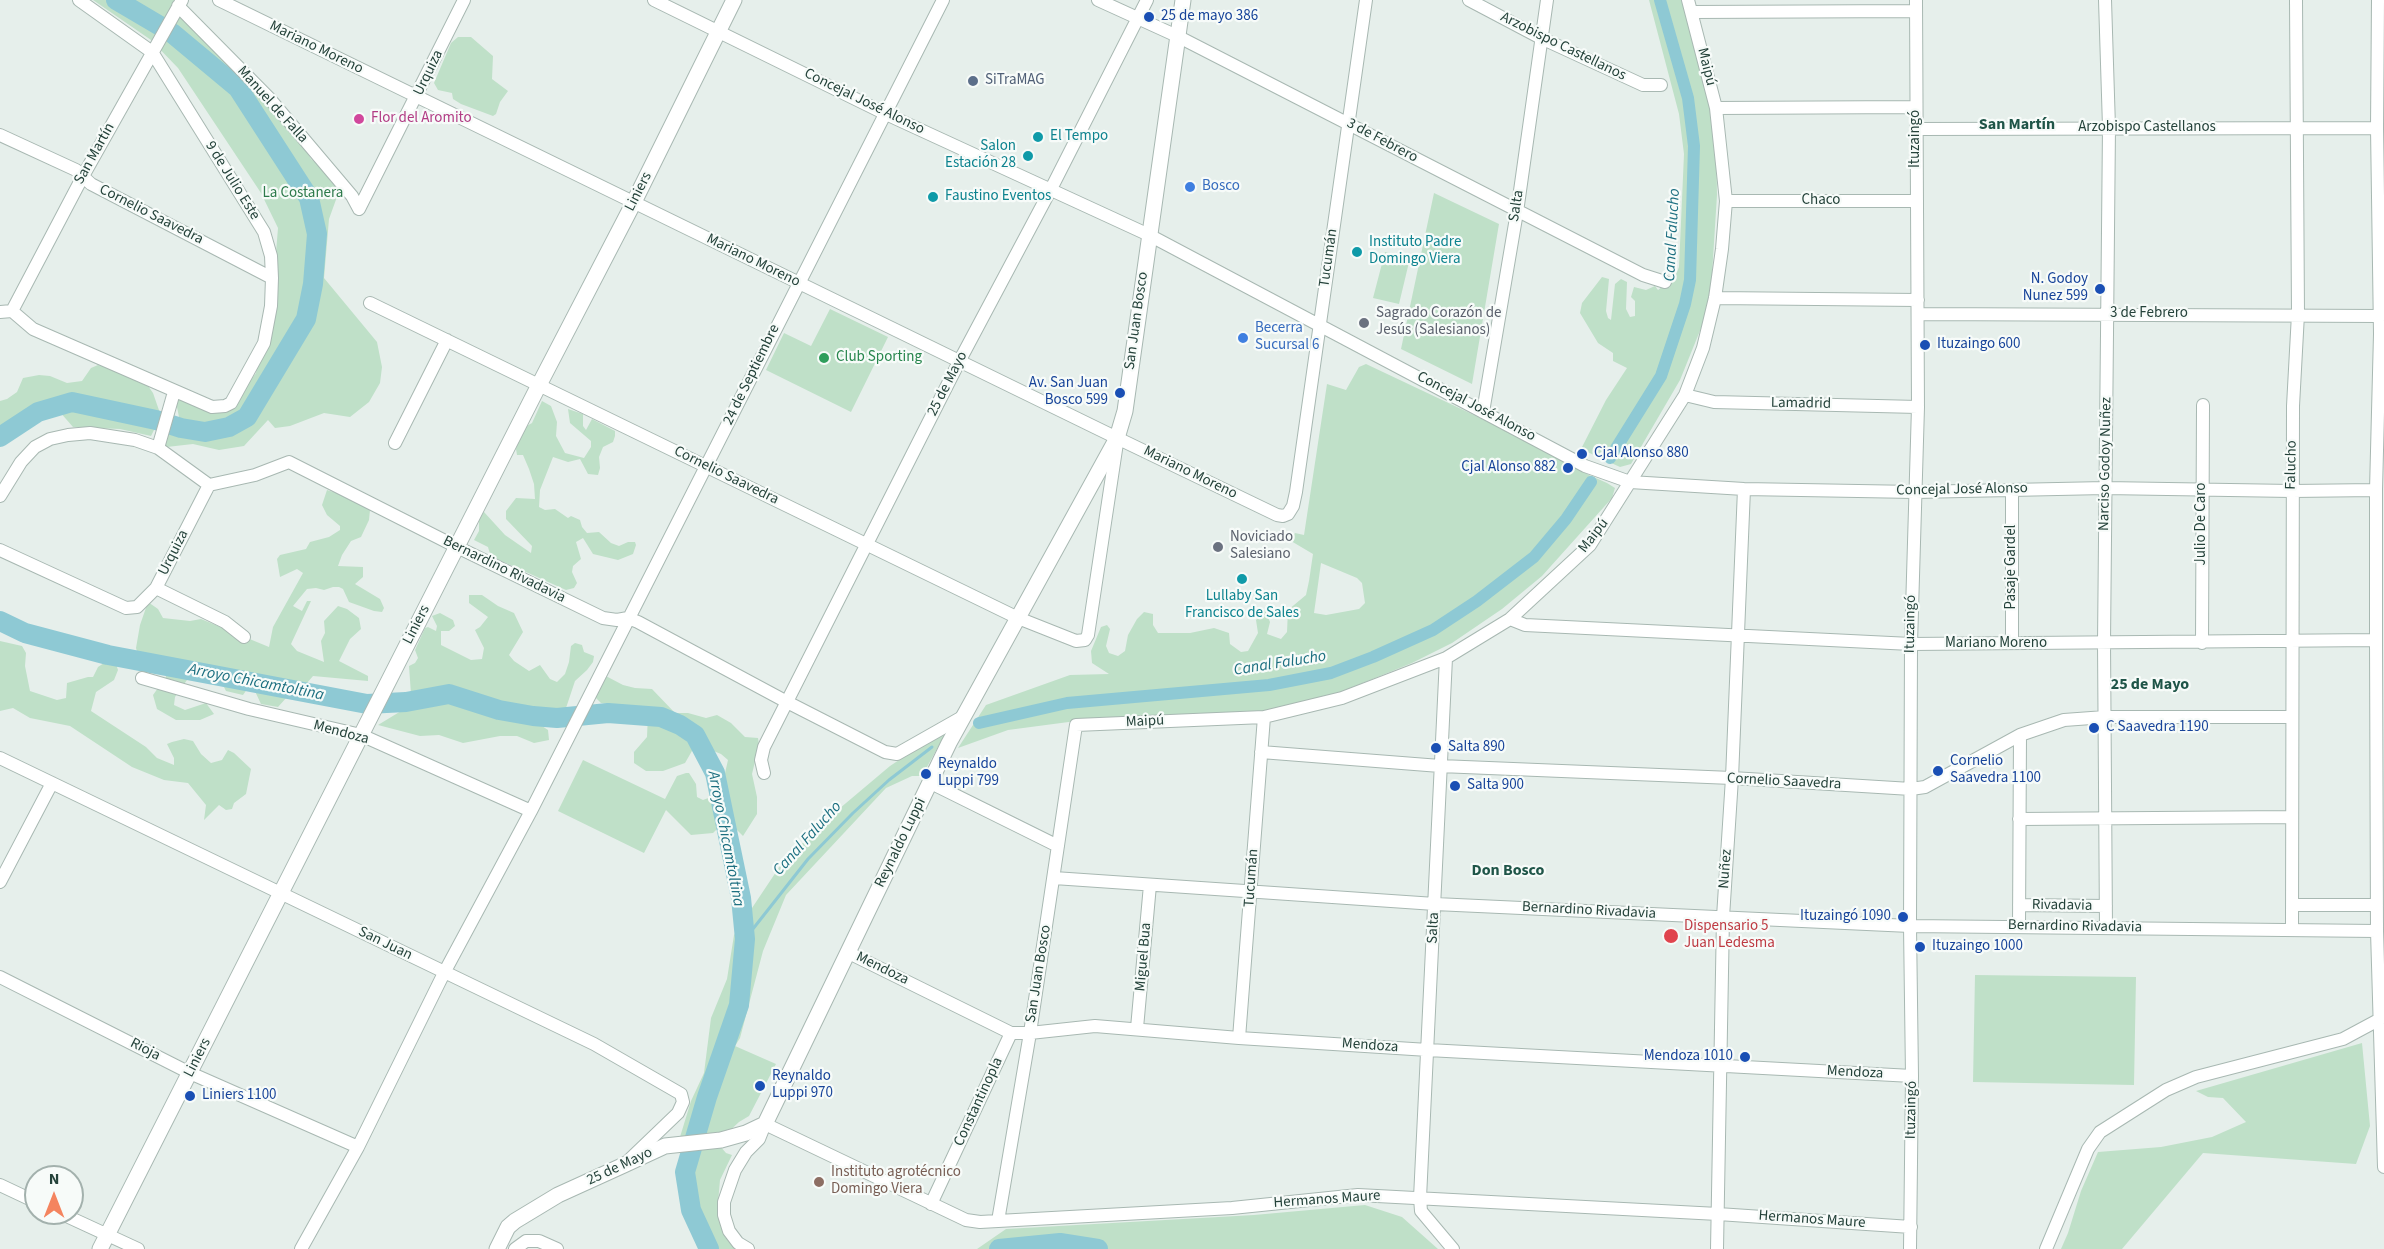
<!DOCTYPE html>
<meta charset="utf-8">
<style>
body{margin:0}
#map{position:relative;width:2384px;height:1249px;overflow:hidden;background:#e6efeb;font-family:"Source Sans 3",sans-serif}
canvas{display:block}
.north{position:absolute;left:24px;top:1165px;width:60px;height:60px;box-sizing:border-box;background:#f7fbf9;border:2px solid #a3b1ad;border-radius:50%;rotate:0deg;font-size:16px;font-weight:700;line-height:24px;text-align:center;color:#24423a}
.north::after{content:'';display:block;margin:auto;width:21px;height:27px;background:#f4845f;clip-path:polygon(50% 0,100% 100%,50% 72%,0 100%)}
</style>
<div id="map">
<canvas width="2384" height="1249"></canvas>
<div class="north">N</div>
</div>
<script>
const c = document.querySelector('canvas').getContext('2d');
c.lineJoin = 'round';
function paint(path, color) { c.fillStyle = color; c.fill(path, 'evenodd'); }
const toPath = rows => new Path2D(rows.map(r => 'M' + r).join(''));
function trace(path, color, width, dash) { c.strokeStyle = color; c.lineWidth = width; c.lineCap = dash ? 'butt' : 'round'; c.setLineDash(dash || []); c.stroke(path); }
function write(font, color, halo, rows, align = 'center') {
  c.font = font + ' "Source Sans 3",sans-serif'; c.lineWidth = 4.5; c.setLineDash([]); c.textBaseline = 'middle'; c.strokeStyle = halo; c.fillStyle = color; for (const [text, x, y, turn = 0] of rows) {
    c.save(); c.translate(x, y); c.rotate((+turn || 0) * Math.PI / 180); c.textAlign = isNaN(turn) ? turn : align; if (halo) c.strokeText(text, 0, 0); c.fillText(text, 0, 0); c.restore();
  }
}
paint(toPath([
 [93,0,176,0,286,115,311,159,342,183,329,219,324,278,377,342,382,367,380,383,369,402,350,417,324,413,290,426,275,428,268,420,244,446,219,450,193,444,158,448,165,423,181,427,174,392,226,413,256,373,257,365,269,339,278,228,261,193,178,68,151,40],
 [1649,0,1681,0,1696,40,1716,128,1717,195,1710,306,1680,380,1631,464,1620,467,1581,449,1606,400,1627,368,1613,361,1613,353,1598,343,1580,313,1582,303,1602,277,1609,279,1606,311,1608,318,1611,320,1615,284,1621,279,1627,282,1626,309,1630,317,1635,316,1635,301,1631,297,1634,287,1646,290,1655,286,1658,290,1675,277,1679,267,1684,154,1679,114],
 [458,37,471,37,493,56,492,79,508,91,500,102,496,114,493,116,461,104,453,99,452,93,438,90,434,83,451,43],
 [1434,193,1499,224,1472,384,1401,349],
 [1385,252,1410,258,1399,304,1373,298],
 [830,309,888,337,851,412,766,370,784,333,811,346],
 [1366,364,1512,433,1589,475,1607,483,1615,488,1612,498,1542,576,1502,609,1452,643,1412,663,1338,693,1246,715,1194,718,1099,718,1008,730,958,748,986,705,1070,675,1109,674,1092,663,1091,651,1101,627,1107,625,1110,629,1106,646,1109,653,1118,656,1125,651,1128,635,1137,619,1144,612,1153,614,1153,625,1158,633,1190,633,1214,628,1229,633,1230,644,1241,652,1248,651,1258,633,1256,620,1265,610,1270,622,1267,634,1281,639,1287,632,1288,610,1306,595,1309,581,1313,554,1291,541,1295,533,1304,535,1327,384,1346,390,1359,367],
 [1321,563,1357,578,1362,583,1365,603,1359,609,1326,615,1314,613],
 [98,365,120,370,144,380,153,393,161,416,151,436,120,429,73,427,52,403,43,405,27,413,0,432,0,401,7,399,17,392,23,378,39,375,50,376,67,383,82,381,91,368],
 [542,401,551,406,557,422,556,436,565,453,584,458,591,447,591,441,570,423,568,409,583,414,583,426,586,430,592,419,615,431,615,436,613,442,603,447,599,457,600,468,598,475,588,474,580,459,568,462,553,457,540,490,539,507,545,510,555,509,568,518,571,516,580,520,582,527,587,533,599,532,611,543,619,546,628,542,635,542,636,545,633,554,618,560,593,554,583,538,576,542,581,559,573,566,572,572,577,583,574,588,566,590,497,559,490,554,488,547,474,540,479,531,479,514,484,512,505,535,531,553,532,546,506,519,506,511,516,498,535,499,534,484,529,469,523,455,517,455,516,449,519,436,525,427,532,423],
 [327,490,358,500,370,510,369,520,361,537,351,541,342,555,338,566,363,567,363,577,355,584,380,599,384,608,382,612,374,611,349,602,343,589,339,587,333,587,324,590,316,588,307,589,293,606,302,611,307,601,311,601,291,644,297,651,324,662,321,641,325,633,324,621,338,606,347,609,359,618,361,629,350,639,339,661,368,676,368,681,313,676,307,683,296,687,278,707,261,704,253,687,250,685,243,695,226,691,219,677,205,676,187,680,175,697,174,705,185,710,206,703,214,714,200,720,176,720,157,709,153,695,166,677,165,669,140,662,136,648,140,625,148,602,158,609,163,618,190,621,201,619,269,647,273,627,303,573,297,569,280,577,277,559,280,555,306,549,310,542,329,537,340,530,340,526,327,515,322,505],
 [469,595,482,595,498,606,514,613,523,632,509,655,514,661,529,671,540,665,550,679,557,682,565,674,569,662,571,646,575,643,582,645,584,652,594,656,593,662,587,670,575,681,566,708,549,710,542,726,548,730,549,740,534,743,517,736,500,736,463,743,439,735,420,736,378,725,406,708,411,694,409,666,415,663,418,658,415,650,425,628,428,627,436,631,437,626,432,616,440,613,453,620,455,626,449,631,441,631,441,645,471,660,482,659,484,648,475,630,480,627,488,617,469,603],
 [0,641,22,646,26,653,25,666,30,691,57,700,66,698,67,683,88,677,93,677,98,667,104,663,116,664,118,670,114,680,96,692,91,711,146,747,157,758,174,765,174,758,167,744,172,742,184,739,193,741,201,754,211,763,222,760,228,750,234,753,251,769,246,794,234,803,232,809,226,810,219,805,204,820,206,805,188,783,164,780,132,767,70,726,30,718,13,708,0,711],
 [604,675,623,685,635,688,652,689,675,713,688,713,706,718,717,715,731,723,745,737,758,738,759,745,752,774,757,797,757,814,743,836,735,828,719,827,713,833,691,835,666,810,644,853,558,811,583,760,665,799,677,776,686,773,689,773,696,784,697,797,703,800,711,797,723,782,728,760,721,754,696,744,685,763,663,771,646,771,634,763,634,752,647,737,648,713,640,708,601,703,596,698,596,688],
 [949,727,922,776,912,776,886,788,786,895,763,951,740,1038,735,1046,776,1064,749,1116,739,1122,723,1137,718,1132,720,1146,726,1153,732,1155,720,1180,718,1203,721,1222,725,1237,737,1249,699,1249,684,1207,680,1137,691,1101,704,1073,711,1018,727,979,734,935,782,863,833,814,890,766],
 [1975,975,2136,977,2134,1085,1973,1082],
 [2362,1043,2370,1126,2356,1164,2203,1153,2122,1249,2061,1249,2068,1233,2081,1191,2098,1152,2161,1147,2212,1137,2246,1122,2223,1098,2208,1097,2196,1091],
 [1365,1205,1402,1217,1438,1249,977,1249,1006,1229,1254,1215]
]), '#bfe0c8');
trace(toPath([
 [745,939,808,859,853,813,889,780,932,747]
]), '#8ec9d4', 3);
trace(toPath([
 [1610,458,1661,376,1685,304,1690,280,1694,146,1688,98,1660,0],
 [979,723,1067,703,1269,685,1331,673,1373,657,1433,630,1477,601,1534,557,1566,519,1591,482]
]), '#8ec9d4', 12);
trace(toPath([
 [0,437,38,412,72,402,156,420,181,428,205,432,229,427,247,417,306,319,313,284,317,234,309,198,238,88,172,33,116,0],
 [0,621,25,633,108,655,367,704,406,702,449,694,499,710,533,716,557,718,608,713,661,717,680,725,695,735,715,773,741,898,745,939,739,1005,707,1097,685,1172,691,1210,709,1249],
 [999,1249,1060,1243,1098,1249]
]), '#8ec9d4', 20);
const minor = toPath([
 [219,0,1117,438,1277,515,1283,516,1288,514,1293,506,1296,492,1366,0],
 [654,0,886,114,1149,235,1585,466,1630,482,1744,489,1915,492,2105,488,2292,491,2376,490],
 [1098,0,1177,36,1643,275,1665,282],
 [1469,0,1541,38,1643,85,1661,85],
 [2105,0,2109,127,2104,643,2106,928],
 [2378,0,2377,128,2380,334,2376,490,2376,640,2377,931,2384,1167],
 [178,6,270,99,352,196,359,209],
 [1692,12,1916,11],
 [1716,108,1916,107],
 [1916,129,2377,128],
 [0,135,76,170,91,184,272,278],
 [1726,201,1917,201],
 [359,209,464,0],
 [1715,298,1918,300],
 [370,303,1018,618,1076,641,1085,640,1088,635,1117,443],
 [12,311,83,176,182,0],
 [0,312,12,311,33,329,212,407,225,406,231,403,264,343,271,306,272,278,271,256,264,232,152,52,79,0],
 [1918,314,2380,316],
 [1685,395,1714,402,1918,407],
 [1483,412,1517,212,1547,0],
 [395,443,447,340],
 [158,448,174,392],
 [0,496,21,462,35,447,50,439,68,435,90,433,135,440,158,448,209,485,255,475,289,462,457,547,603,618,617,620,628,618,638,622,787,702,885,752,897,754,964,716],
 [0,550,126,608,137,607,156,588,209,485],
 [156,588,225,622,244,637],
 [1510,619,1525,625,1911,644,2376,640],
 [2012,643,2012,490],
 [2202,643,2203,405],
 [1446,658,1420,1198,1421,1211,1453,1249],
 [142,678,249,709,361,735,531,811],
 [1261,752,1440,766,1732,778,1911,789,1925,787,2020,735,2064,720,2105,717,2291,717],
 [0,758,594,1044,681,1094,683,1102,678,1113,629,1160],
 [764,773,761,760,764,747,960,360,1051,189,1147,0],
 [931,783,1058,846],
 [2019,819,2292,817],
 [1054,878,1435,904,1910,926,2377,931],
 [0,882,52,783],
 [2019,905,2106,906],
 [2292,905,2377,905],
 [2019,927,2020,735],
 [2292,930,2293,406,2298,314,2296,0],
 [847,952,1011,1033,1030,1033,1095,1026,1239,1038,1428,1050,1912,1076],
 [0,977,190,1073,358,1147],
 [1137,1028,1150,885],
 [1239,1038,1264,717],
 [0,1185,36,1202],
 [931,1204,1011,1033],
 [60,1213,138,1249],
 [998,1221,1030,1033,1076,725,1264,717,1342,698,1446,658,1510,619,1590,545,1685,395,1703,348,1715,298,1722,249,1726,201,1716,108,1688,0],
 [301,1249,358,1147,444,973,531,811,943,0],
 [515,1249,526,1241,539,1241,557,1249],
 [748,1249,738,1243,729,1231,724,1215,724,1202,735,1170,746,1152,759,1139,765,1124,966,1220,980,1222,1232,1208,1358,1195,1718,1214,1911,1227],
 [1717,1249,1723,917,1732,778,1744,489],
 [1910,1249,1912,1076,1910,926,1911,644,1918,407,1916,0],
 [2046,1249,2088,1149,2100,1132,2166,1090,2196,1077,2343,1039,2384,1017]
]);
const tertiary = toPath([
 [100,1249,539,385,633,204,734,0],
 [497,1249,508,1227,515,1221,558,1195,624,1165,665,1146,721,1140,746,1133,765,1124,949,743,1117,438,1125,411,1183,0]
]);
trace(minor, '#a8b8b2', 14);
trace(tertiary, '#a8b8b2', 17);
trace(minor, '#fff', 12);
trace(tertiary, '#fff', 15);
for (const [x, y, r, color] of [
 [1149,17,6,"#1a4fb4"],
 [973,81,6,"#5c6f8a"],
 [359,119,6,"#d1479c"],
 [1038,137,6,"#0f9aa8"],
 [1028,156,6,"#0f9aa8"],
 [1190,187,6,"#3f7fe0"],
 [933,197,6,"#0f9aa8"],
 [1357,252,6,"#0f9aa8"],
 [2100,289,6,"#1a4fb4"],
 [1364,323,6,"#6b7280"],
 [1243,338,6,"#3f7fe0"],
 [1925,345,6,"#1a4fb4"],
 [824,358,6,"#2e9e5b"],
 [1120,393,6,"#1a4fb4"],
 [1582,454,6,"#1a4fb4"],
 [1568,468,6,"#1a4fb4"],
 [1218,547,6,"#6b7280"],
 [1242,579,6,"#0f9aa8"],
 [2094,728,6,"#1a4fb4"],
 [1436,748,6,"#1a4fb4"],
 [1938,771,6,"#1a4fb4"],
 [926,774,6,"#1a4fb4"],
 [1455,786,6,"#1a4fb4"],
 [1903,917,6,"#1a4fb4"],
 [1671,936,8,"#e0444e"],
 [1920,947,6,"#1a4fb4"],
 [1745,1057,6,"#1a4fb4"],
 [760,1086,6,"#1a4fb4"],
 [190,1096,6,"#1a4fb4"],
 [819,1182,6,"#8d6e63"]
]) { const dot = new Path2D(); dot.arc(x, y, r, 0, 2 * Math.PI); c.fillStyle = color; c.fill(dot); trace(dot, '#f7fbf9', 2); }
write('15px', '#164399', '#f7fbf9', [
 ["25 de mayo 386",1161,17],
 ["N. Godoy",2088,280,"right"],
 ["Nunez 599",2088,297,"right"],
 ["Ituzaingo 600",1937,345],
 ["Av. San Juan",1108,384,"right"],
 ["Bosco 599",1108,401,"right"],
 ["Cjal Alonso 880",1594,454],
 ["Cjal Alonso 882",1556,468,"right"],
 ["C Saavedra 1190",2106,728],
 ["Salta 890",1448,748],
 ["Cornelio",1950,762],
 ["Saavedra 1100",1950,779],
 ["Reynaldo",938,765],
 ["Luppi 799",938,782],
 ["Salta 900",1467,786],
 ["Ituzaingó 1090",1891,917,"right"],
 ["Ituzaingo 1000",1932,947],
 ["Mendoza 1010",1733,1057,"right"],
 ["Reynaldo",772,1077],
 ["Luppi 970",772,1094],
 ["Liniers 1100",202,1096]
], 'left');
write('15px', '#24423a', '#f7fbf9', [
 ["Arzobispo Castellanos",1563,47,26],
 ["Mariano Moreno",316,48,26],
 ["Maipú",1706,67,76],
 ["Urquiza",429,73,-64],
 ["Concejal José Alonso",864,102,26],
 ["Manuel de Falla",272,105,48],
 ["Arzobispo Castellanos",2147,128],
 ["Ituzaingó",1916,139,-90],
 ["3 de Febrero",1382,141,28],
 ["San Martín",95,154,-61],
 ["9 de Julio Este",232,181,58],
 ["Liniers",639,192,-63],
 ["Chaco",1821,201],
 ["Salta",1517,206,-81],
 ["Cornelio Saavedra",151,215,27],
 ["Tucumán",1329,258,-82],
 ["Mariano Moreno",753,261,26],
 ["3 de Febrero",2149,314],
 ["San Juan Bosco",1137,321,-82],
 ["24 de Septiembre",752,375,-64],
 ["25 de Mayo",948,384,-63],
 ["Lamadrid",1801,404,1],
 ["Concejal José Alonso",1476,407,28],
 ["Narciso Godoy Nuñez",2106,464,-89],
 ["Falucho",2292,465,-89],
 ["Mariano Moreno",1190,473,26],
 ["Cornelio Saavedra",726,476,26],
 ["Concejal José Alonso",1962,490,-1],
 ["Julio De Caro",2202,524,-90],
 ["Maipú",1594,536,-52],
 ["Urquiza",174,553,-63],
 ["Pasaje Gardel",2012,567,-90],
 ["Bernardino Rivadavia",504,570,26],
 ["Ituzaingó",1911,624,-89],
 ["Liniers",417,625,-63],
 ["Mariano Moreno",1996,644],
 ["Maipú",1145,722,-3],
 ["Mendoza",341,733,15],
 ["Cornelio Saavedra",1784,782,3],
 ["Reynaldo Luppi",901,843,-64],
 ["Nuñez",1726,869,-86],
 ["Tucumán",1252,878,-86],
 ["Rivadavia",2062,906,1],
 ["Bernardino Rivadavia",1589,911,3],
 ["Bernardino Rivadavia",2075,927,1],
 ["Salta",1434,928,-87],
 ["San Juan",385,944,26],
 ["Miguel Bua",1144,957,-85],
 ["Mendoza",882,969,26],
 ["San Juan Bosco",1039,974,-81],
 ["Mendoza",1370,1046,4],
 ["Rioja",145,1050,27],
 ["Liniers",198,1058,-63],
 ["Mendoza",1855,1073,3],
 ["Constantinopla",979,1102,-65],
 ["Ituzaingó",1912,1110,-89],
 ["25 de Mayo",620,1167,-25],
 ["Hermanos Maure",1327,1200,-4],
 ["Hermanos Maure",1812,1220,4]
]);
write('15px', '#4e5e75', '#f7fbf9', [
 ["SiTraMAG",985,81]
], 'left');
write('15px', '#b23c85', '#f7fbf9', [
 ["Flor del Aromito",371,119]
], 'left');
write('15px', '#0d838f', '#f7fbf9', [
 ["El Tempo",1050,137],
 ["Salon",1016,147,"right"],
 ["Estación 28",1016,164,"right"],
 ["Faustino Eventos",945,197],
 ["Instituto Padre",1369,243],
 ["Domingo Viera",1369,260],
 ["Lullaby San",1242,597,"center"],
 ["Francisco de Sales",1242,614,"center"]
], 'left');
write('15px', '#366cbe', '#f7fbf9', [
 ["Bosco",1202,187],
 ["Becerra",1255,329],
 ["Sucursal 6",1255,346]
], 'left');
write('15px', '#2d7a4b', '#f7fbf9', [
 ["La Costanera",303,194]
]);
write('15px', '#5b616d', '#f7fbf9', [
 ["Sagrado Corazón de",1376,314],
 ["Jesús (Salesianos)",1376,331],
 ["Noviciado",1230,538],
 ["Salesiano",1230,555]
], 'left');
write('15px', '#27864d', '#f7fbf9', [
 ["Club Sporting",836,358]
], 'left');
write('15px', '#be3a42', '#f7fbf9', [
 ["Dispensario 5",1684,927],
 ["Juan Ledesma",1684,944]
], 'left');
write('15px', '#785e54', '#f7fbf9', [
 ["Instituto agrotécnico",831,1173],
 ["Domingo Viera",831,1190]
], 'left');
write('bold 16px', '#1f5548', '#f7fbf9', [
 ["San Martín",2017,125],
 ["25 de Mayo",2150,685],
 ["Don Bosco",1508,871]
]);
write('italic 16px', '#1c6f80', '#f7fbf9', [
 ["Canal Falucho",1673,235,-87],
 ["Canal Falucho",1280,664,-9],
 ["Arroyo Chicamtoltina",256,683,11],
 ["Arroyo Chicamtoltina",725,839,79],
 ["Canal Falucho",808,839,-48]
]);
</script>
